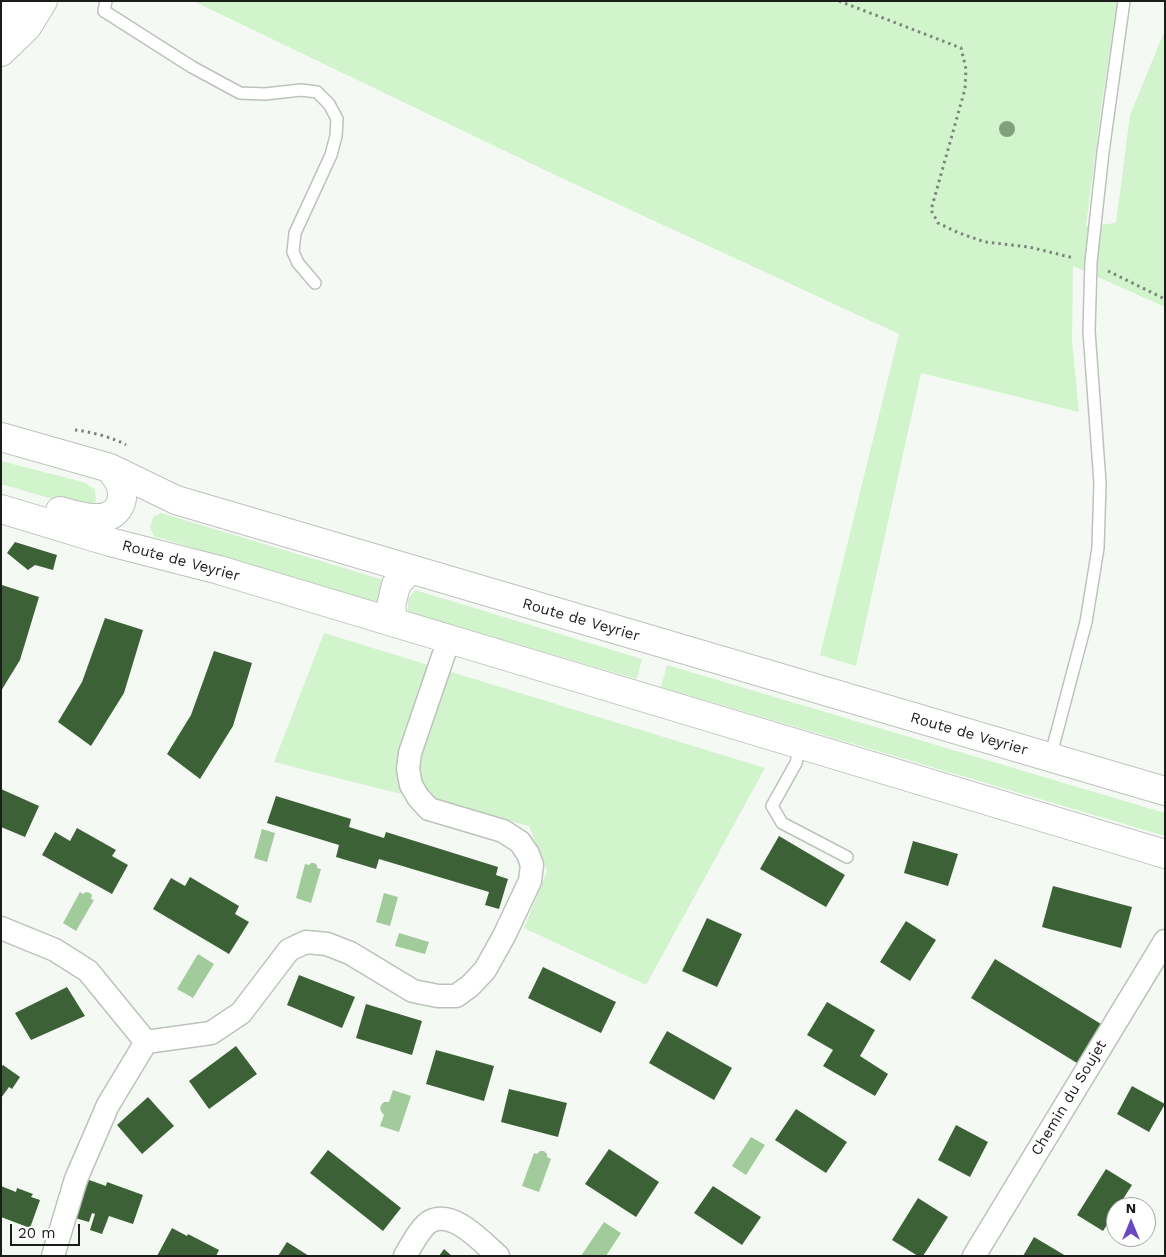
<!DOCTYPE html>
<style>
body{margin:0}
#map{position:relative;width:1166px;height:1257px;overflow:hidden;background:#f4faf3;font-family:"Work Sans",sans-serif}
canvas{display:block}
.frame{position:absolute;inset:0;border:2px solid #1b1d1b;pointer-events:none}
.north{position:absolute;left:1106px;top:1197px;width:50px;height:50px;box-sizing:border-box;background:#fff;border:1px solid #a4a5a4;border-radius:50%;rotate:0deg;font-size:14px;font-weight:700;line-height:20px;text-align:center;color:#1b1d1b}
.north::after{content:'';display:block;margin:auto;width:18px;height:22px;background:#6948c1;clip-path:polygon(50% 0,100% 100%,50% 72%,0 100%)}
.scale{position:absolute;left:10px;top:1224px;width:70px;height:22px;box-sizing:border-box;border:2px solid #1b1d1b;border-top:0;padding-left:6px;font-size:15px;line-height:18px;white-space:nowrap;color:#1b1d1b;-webkit-text-stroke:4px #fff;paint-order:stroke}
</style>
<div id="map">
<canvas width="1166" height="1257"></canvas>
<div class="frame"></div>
<div class="north">N</div>
<div class="scale">20 m</div>
</div>
<script>
const context = document.querySelector('canvas').getContext('2d');
context.lineJoin = 'round';
function paint(path, color) {
  context.fillStyle = color;
  context.fill(path, 'evenodd');
}
function trace(path, color, width, dash) {
  context.strokeStyle = color;
  context.lineWidth = width;
  context.lineCap = dash ? 'butt' : 'round';
  context.setLineDash(dash || []);
  context.stroke(path);
}
function drawText(font, color, halo, rows, align = 'center') {
  context.font = font + ' "Work Sans",sans-serif';
  context.lineWidth = 5;
  context.setLineDash([]);
  context.textBaseline = 'middle';
  context.strokeStyle = halo;
  context.fillStyle = color;
  for (const [text, x, y, turn = 0] of rows) {
    context.save();
    context.translate(x, y);
    context.rotate((+turn || 0) * Math.PI / 180);
    context.textAlign = isNaN(turn) ? turn : align;
    if (halo) context.strokeText(text, 0, 0);
    context.fillText(text, 0, 0);
    context.restore();
  }
}
const green = new Path2D(`
 M193,1H1117L1101,110L1086,226L1116,223L1130,115L1165,30V307L1073,266L1072,340L1079,412L921,373L856,666L820,655L899,334L555,175Z
 M1,461L83,482L95,489L96,501L89,508L76,506L1,484Z
 M161,513L384,580L379,591V604L154,536L150,528L153,517Z
 M415,590L642,659L637,679L408,612V599Z
 M324,633L765,768L646,985L524,928L547,871L529,826L274,762Z
 M667,665L1165,813V836L661,687Z`);
const water = new Path2D(`
 M262,829L275,833L267,862L254,858Z
 M311,863H314L317,865V868L321,869L311,903L296,898L305,864L309,865Z
 M80,892L83,894L86,892L90,893L92,895L91,899L94,900L76,931L63,923Z
 M384,893L398,897L390,926L376,922Z
 M399,933L429,942L425,954L395,946Z
 M198,954L214,964L193,998L177,989Z
 M393,1090L411,1096L399,1132L380,1126L384,1115C379,1110 379,1106 384,1102H389Z
 M751,1137L765,1145L746,1175L732,1166Z
 M540,1151H544L547,1154V1157L551,1159L539,1192L522,1186L534,1153L537,1154Z
 M604,1222L621,1233L606,1256H581Z`);
const building = new Path2D(`
 M15,542L57,555L53,570L35,565L28,570L7,553Z
 M2,585L39,597L20,660L1,691Z
 M105,618L143,630L124,693L91,746L58,722L82,682Z
 M214,651L252,663L233,726L200,779L167,754L191,715Z
 M1,789L39,806L25,837L1,827Z
 M276,796L351,819L349,827L384,838L386,832L498,867L496,875L508,879L499,909L485,905L489,892L379,859L376,869L336,857L339,845L267,823Z
 M77,828L116,850L112,856L128,865L112,894L42,855L55,832L70,841Z
 M779,836L845,875L826,907L760,869Z
 M913,841L958,854L948,886L904,873Z
 M190,877L239,906L235,914L249,922L229,954L153,909L171,878L185,886Z
 M1053,886L1132,907L1121,948L1042,927Z
 M707,918L742,934L717,987L682,971Z
 M906,921L936,940L910,981L880,962Z
 M995,959L1101,1024L1077,1063L971,998Z
 M543,967L616,1002L601,1033L528,998Z
 M299,975L355,997L342,1028L287,1005Z
 M67,987L85,1016L31,1040L15,1013Z
 M827,1002L875,1030L860,1056L888,1074L875,1096L823,1066L833,1050L807,1035Z
 M366,1004L422,1021L412,1055L356,1038Z
 M667,1031L732,1068L714,1100L649,1063Z
 M236,1046L257,1074L209,1109L189,1081Z
 M436,1050L494,1066L484,1101L426,1084Z
 M3,1065L20,1077L12,1089L9,1087L1,1098V1067Z
 M1132,1086L1165,1104L1149,1132L1117,1114Z
 M509,1089L567,1103L558,1137L501,1122Z
 M148,1097L174,1126L142,1154L117,1125Z
 M796,1109L847,1142L826,1173L775,1140Z
 M956,1125L988,1142L970,1177L938,1160Z
 M609,1149L659,1182L636,1217L585,1184Z
 M328,1150L401,1208L383,1231L310,1173Z
 M1106,1169L1132,1185L1118,1207H1116V1211L1103,1231L1077,1215Z
 M89,1180L106,1186L107,1182L143,1195L133,1224L109,1216L102,1234L90,1230L95,1214L92,1213L89,1222L75,1218Z
 M1,1186L16,1192L17,1188L33,1194L31,1197L40,1200L30,1228L1,1217Z
 M713,1186L761,1217L742,1245L694,1213Z
 M918,1198L948,1217L923,1256H918L892,1240Z
 M172,1228L187,1236L188,1234L219,1250L216,1256H157Z
 M1034,1237L1066,1256H1023Z
 M287,1242L309,1256H278Z
 M444,1249L452,1256H439Z`);
const path = new Path2D(`
 M839,1L961,48L966,69L965,89L931,210L938,223L959,233L985,242L1029,247L1074,258
 M1108,271L1165,299
 M75,430C88,431 115,438 126,445`);
const service = new Path2D(`
 M106,1L104,11L192,67L240,93L265,94L301,90L317,92L329,104L337,119L336,136L331,155L295,233L293,252L298,263L315,283
 M801,744L796,763L772,806L782,823L847,857
 M1050,758L1086,622L1098,548L1100,483L1089,331L1091,262L1103,152L1124,1`);
const minor = new Path2D(`
 M1,928L55,950L88,971L146,1042L211,1033L241,1013L289,950L306,942L327,944L350,953L413,991L438,996H456L470,986L485,970L504,936L530,881L532,865L528,854L520,842L503,831L429,809L418,797L411,785L408,769L410,753L449,639
 M53,1256L76,1179L108,1105L146,1042
 M405,1256C411,1246 421,1226 431,1221C454,1210 482,1242 498,1256
 M974,1256L1165,941`);
const tertiary = new Path2D(`
 M1,40L5,14L12,1
 M1,52L27,27L43,1`);
const secondary = new Path2D(`
 M1,437L110,468L176,500L1165,791
 M1,509L110,542L219,570L1165,854
 M60,511C71,514 83,518 95,518C115,519 127,504 120,484C118,479 113,473 110,468
 M394,623L391,606L396,585L410,569`);
const trees = [
 [1007,129]
];
const streetNames = [
 ["Route de Veyrier",181,561,15],
 ["Route de Veyrier",581,620,16],
 ["Route de Veyrier",969,734,16],
 ["Chemin du Soujet",1069,1098,-59]
];
paint(green, '#d2f4cd');
paint(water, '#a2cb9b');
paint(building, '#3d6137');
trace(service, '#bdc2bc', 14);
trace(minor, '#bdc2bc', 25);
trace(tertiary, '#bdc2bc', 30);
trace(secondary, '#bdc2bc', 30);
trace(path, '#7f837e', 3, [2.5, 4]);
trace(service, '#fff', 11);
trace(minor, '#fff', 22);
trace(tertiary, '#fff', 28);
trace(secondary, '#fff', 28);
context.fillStyle = '#80a17c';
for (const [x, y] of trees) {
  context.beginPath();
  context.arc(x, y, 8, 0, 2 * Math.PI);
  context.fill();
}
drawText('15px', '#1b1d1b', '#fff', streetNames);
</script>
